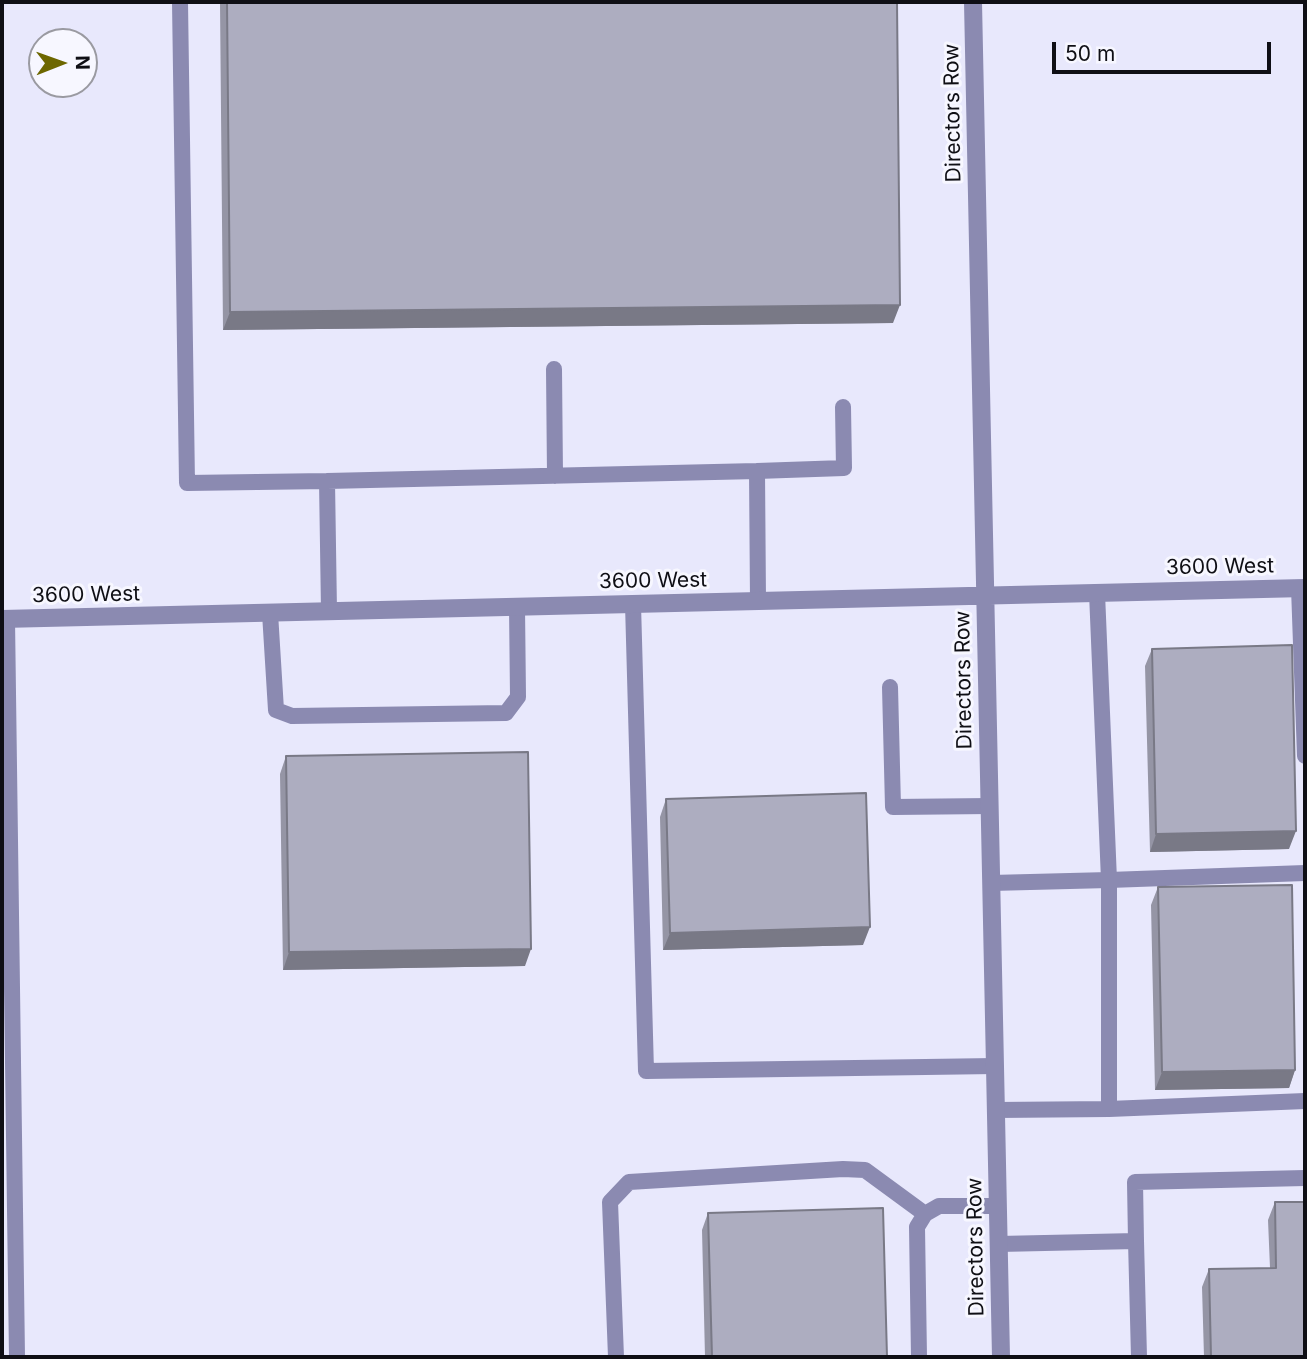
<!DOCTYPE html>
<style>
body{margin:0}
#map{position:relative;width:1307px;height:1359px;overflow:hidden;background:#e8e8fc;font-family:Inter,sans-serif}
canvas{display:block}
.frame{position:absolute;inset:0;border:4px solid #0f0f15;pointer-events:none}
.north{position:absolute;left:28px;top:28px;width:70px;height:70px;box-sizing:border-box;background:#f7f7ff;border:2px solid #9a9aa1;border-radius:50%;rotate:89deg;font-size:19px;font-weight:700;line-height:28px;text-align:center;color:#0f0f15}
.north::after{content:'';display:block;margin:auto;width:24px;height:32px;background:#6d6700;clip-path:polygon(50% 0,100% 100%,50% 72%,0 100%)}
.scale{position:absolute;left:1052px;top:42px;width:219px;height:32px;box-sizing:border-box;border:4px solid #0f0f15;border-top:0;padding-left:9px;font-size:21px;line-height:24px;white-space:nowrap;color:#0f0f15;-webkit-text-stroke:5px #f7f7ff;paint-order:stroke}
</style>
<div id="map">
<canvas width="1307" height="1359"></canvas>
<div class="frame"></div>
<div class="north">N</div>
<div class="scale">50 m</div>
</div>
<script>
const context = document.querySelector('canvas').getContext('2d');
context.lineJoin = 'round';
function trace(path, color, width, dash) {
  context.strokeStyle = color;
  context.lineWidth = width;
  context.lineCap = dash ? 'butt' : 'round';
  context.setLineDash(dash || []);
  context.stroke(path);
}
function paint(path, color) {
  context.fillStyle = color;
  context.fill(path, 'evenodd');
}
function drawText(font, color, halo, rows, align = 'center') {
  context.font = font + ' Inter,sans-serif';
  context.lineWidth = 6;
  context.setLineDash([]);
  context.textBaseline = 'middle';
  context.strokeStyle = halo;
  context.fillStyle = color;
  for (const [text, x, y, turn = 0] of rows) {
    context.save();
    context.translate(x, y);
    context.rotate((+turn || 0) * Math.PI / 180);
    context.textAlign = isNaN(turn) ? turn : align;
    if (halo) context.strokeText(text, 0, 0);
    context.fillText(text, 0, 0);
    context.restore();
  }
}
const service = new Path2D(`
 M180,2L187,483L327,481
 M554,369L555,476
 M757,471L844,468L843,407
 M1299,588L1305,756
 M1097,593L1109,880L1305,873
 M633,604L646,1071L995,1066
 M329,611L327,481L757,471L758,601
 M270,613L276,710L292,716L506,713L518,697L517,607
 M7,619L17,1357
 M890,687L893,807L990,806
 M991,883L1109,880V1109L996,1110
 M1109,1109L1305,1101
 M1136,1241L1139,1357
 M999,1244L1136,1241L1135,1182L1305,1178
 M616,1357L610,1202L629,1182L843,1169L865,1170L925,1214
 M919,1357L917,1227L925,1214L939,1206H998`);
const minor = new Path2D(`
 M973,2L1001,1357
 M2,619L1305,588`);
const wall = new Path2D(`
 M220,2H897L893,323L223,330Z
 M1152,649L1289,849L1150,852L1145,666Z
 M286,756L525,966L283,970L280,774Z
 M666,799L863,945L663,950L660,817Z
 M1158,887L1295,1070L1289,1088L1155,1090L1151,905Z
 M1275,1202L1305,1357H1204L1202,1287L1209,1269L1270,1268L1268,1220Z
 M708,1213L887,1357H705L702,1230Z`);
const shadedWall = new Path2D(`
 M900,305L893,323L223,330L230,312Z
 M1296,831L1289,849L1150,852L1156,834Z
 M870,927L863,945L663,950L670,933Z
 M531,949L525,966L283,970L289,952Z
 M1295,1070L1289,1088L1155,1090L1162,1072Z`);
const building = new Path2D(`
 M227,2H897L900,305L230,312Z
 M1292,645L1296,831L1156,834L1152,649Z
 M528,752L531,949L289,952L286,756Z
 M866,793L870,927L670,933L666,799Z
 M1292,885L1295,1070L1162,1072L1158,887Z
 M1275,1202H1305V1357H1211L1209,1269L1276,1268Z
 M883,1208L887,1357H712L708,1213Z`);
const streetNames = [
 ["Directors Row",953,113,-91],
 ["3600 West",1220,567,-1],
 ["3600 West",653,581,-1],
 ["3600 West",86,595,-1],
 ["Directors Row",964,680,-91],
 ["Directors Row",976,1247,-91]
];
trace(service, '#8b8ab1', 16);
trace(minor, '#8b8ab1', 18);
paint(wall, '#9595a5');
paint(shadedWall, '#797986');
paint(building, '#adadc0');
trace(building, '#797986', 2);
drawText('21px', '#0f0f15', '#f7f7ff', streetNames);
</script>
